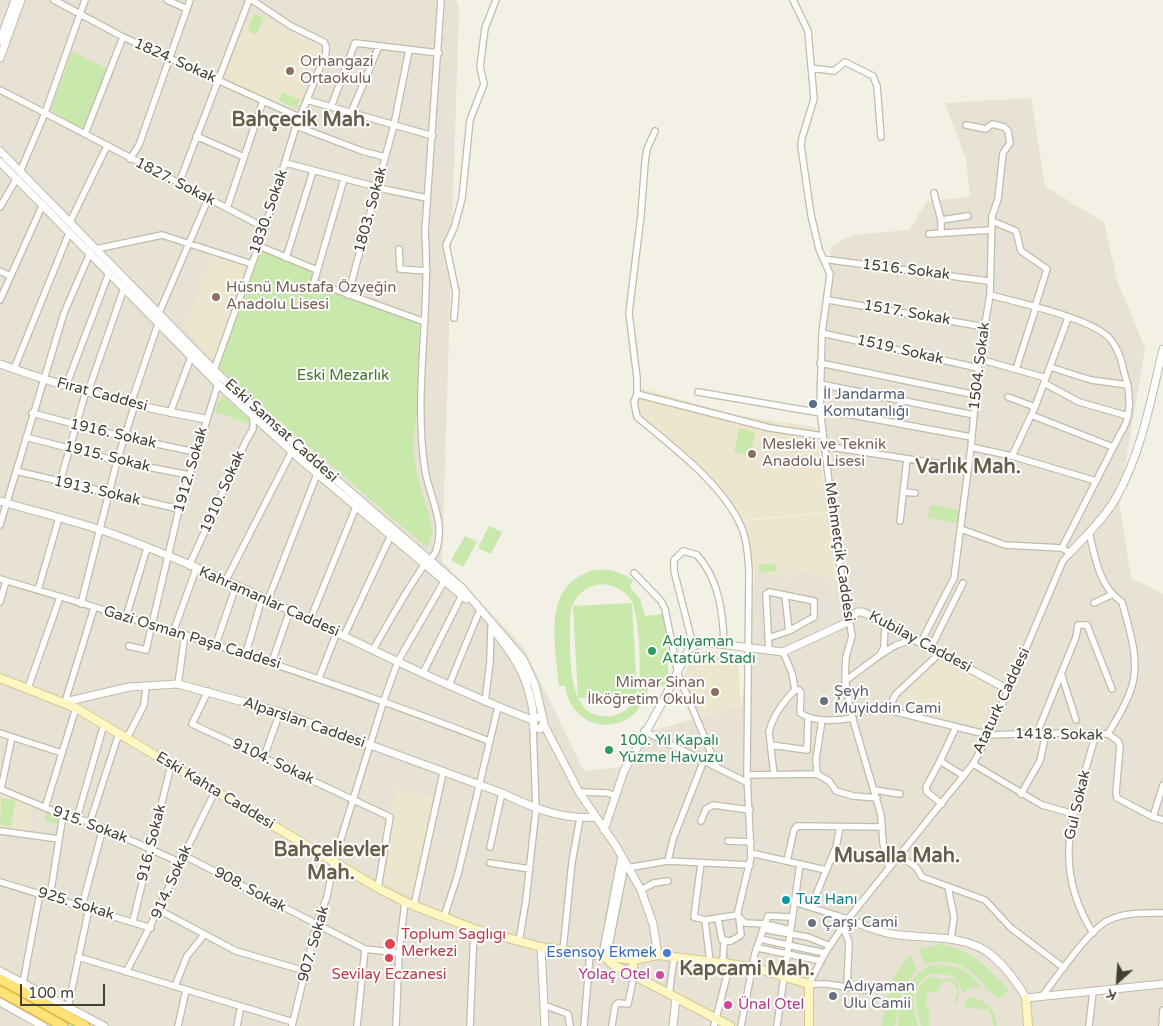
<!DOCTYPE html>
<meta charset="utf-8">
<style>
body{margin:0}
#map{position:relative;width:1163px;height:1026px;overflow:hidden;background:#f3f0e5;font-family:"Varela Round",sans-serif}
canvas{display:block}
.north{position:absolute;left:1093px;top:956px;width:50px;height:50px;-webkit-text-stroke:4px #fff;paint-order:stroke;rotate:206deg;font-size:14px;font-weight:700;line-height:20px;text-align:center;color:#454034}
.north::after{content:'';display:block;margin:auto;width:18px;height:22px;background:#454034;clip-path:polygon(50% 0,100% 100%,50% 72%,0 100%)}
.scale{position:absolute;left:20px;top:984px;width:85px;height:22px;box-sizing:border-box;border:2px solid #454034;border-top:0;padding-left:6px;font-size:15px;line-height:18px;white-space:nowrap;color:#454034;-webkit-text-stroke:4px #fff;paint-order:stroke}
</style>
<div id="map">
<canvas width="1163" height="1026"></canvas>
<div class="north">K</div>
<div class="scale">100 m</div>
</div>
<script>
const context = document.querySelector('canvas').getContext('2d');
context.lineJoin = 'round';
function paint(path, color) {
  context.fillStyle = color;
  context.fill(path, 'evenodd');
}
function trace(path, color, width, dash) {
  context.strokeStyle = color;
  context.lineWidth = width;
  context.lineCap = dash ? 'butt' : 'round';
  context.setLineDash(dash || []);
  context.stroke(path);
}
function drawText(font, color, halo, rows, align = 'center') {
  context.font = font + ' "Varela Round",sans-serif';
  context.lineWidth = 4;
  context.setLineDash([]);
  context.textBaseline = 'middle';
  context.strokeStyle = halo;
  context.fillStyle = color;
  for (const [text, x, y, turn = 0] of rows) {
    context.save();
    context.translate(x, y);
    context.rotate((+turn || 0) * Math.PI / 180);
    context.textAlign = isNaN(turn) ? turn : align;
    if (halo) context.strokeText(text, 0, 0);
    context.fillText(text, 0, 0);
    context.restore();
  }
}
const residential = new Path2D(`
 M0,0H456L459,6L442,561L524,648L584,771L631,766L644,733L741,706L752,645L754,570L791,578L793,568L847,582L822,407L831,246L853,235L909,230L927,201L970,197L966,159L945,103L1031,98L1045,186L1104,223L1118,283L1145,348L1119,502L1131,578L1163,594V1026H0Z`);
const education = new Path2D(`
 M251,12L322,47L296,113L228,80L226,74Z
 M214,255L246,265L215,355L209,356L184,329Z
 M640,388L736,415L816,427L828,512L743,520L715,482L637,411Z
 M828,513L836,580L793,569L791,578L754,570L743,521Z
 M719,651L721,663L738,664L741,706L698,718L684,677L687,668L691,659L699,652Z
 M941,659L965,670L955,721L895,707L912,686Z
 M966,670L989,682L993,695L981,727L956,721Z
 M396,789L433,797L413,897L383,882Z
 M0,793L32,806L28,832L0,829Z`);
const green = new Path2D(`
 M254,14L264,18L256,35L247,30Z
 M72,51L108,69L82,129L51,110Z
 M283,92L300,100L296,109L279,101Z
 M259,250L313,272L310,285L419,323L417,414L413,445L416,470L433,531L427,548L219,369Z
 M222,395L250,420L248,424L214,411Z
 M739,428L755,432L750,456L734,452Z
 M930,505L959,510L957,523L928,518Z
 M489,526L502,532L491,554L478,548Z
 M465,536L477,542L463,567L451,560Z
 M775,563L776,571L760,573L758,565Z
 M594,570C608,568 621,572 633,580L630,587L640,599L645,616L664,614L669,685L651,687L649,683C642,737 573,739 565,686H559C556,643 540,586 594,570ZM601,584C614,585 626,590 632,602C639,615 643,682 637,696C632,707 623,714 611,716C563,722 571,647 570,617C571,599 583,587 601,584Z
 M632,603L637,695L578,698L573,606Z
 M1,798L16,801L10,827L0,825Z
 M46,811L60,817L59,824L45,821Z
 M939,944C973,950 986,967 1009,990L999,998L984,989L985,986C965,963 954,959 924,964L918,950Z
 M910,954L917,969L901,991L895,1026H881L893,978Z
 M933,965C955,964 969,969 981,988L972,987L963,993C956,973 953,976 932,973C909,984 911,1005 918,1026H898C897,1002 909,972 933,965Z
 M932,976L941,980L950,978L958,983L959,994L956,1003H953L958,992L955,985L950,981L941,983L938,991L929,992L925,1002L929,1011V1026H921C916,1006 909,988 932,976Z
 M0,983L77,1026H70L0,987Z
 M972,997C987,1000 996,1011 997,1026H994L989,1010L964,1007L965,1001Z`);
const minor = new Path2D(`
 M54,0L123,37L299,117
 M85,0L45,113L265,228
 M167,0L187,9
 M793,0L808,31L814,99L802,138L801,146L811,215L819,249L830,274L822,333L820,409L838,556L852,636L846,657L845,678L851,713L881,815L883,843L889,868
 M811,68L834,71L845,62L873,76L877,86L881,137
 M0,90L45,113L20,172
 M307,100L433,136
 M331,107L355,43L439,53
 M351,113L379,46
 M296,126L362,151L385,157
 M655,131L647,149L645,162L641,215L629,313L637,378V394L634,402L637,417C671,446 722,483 741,526C747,540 748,556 749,571L747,775L751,857L737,915L745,923L766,924L790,930
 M85,134L123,37
 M196,136L244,157
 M130,159L139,145L190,0
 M286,163L388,190L427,198
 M344,179L314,282L425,322
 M179,183L249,0
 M934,193L941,220V233
 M0,207L17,178
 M227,208L263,101
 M941,220L968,216
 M992,221L1016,231L1021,251L1047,269L1035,307
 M70,222L107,146
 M929,234L991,230
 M259,246L317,270
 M96,249L162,235L252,264
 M399,249L400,269L427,271
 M286,258L313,171
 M823,259L988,281
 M0,271L10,276
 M348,295L394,125L409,50
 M990,295C1016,302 1096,319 1111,340C1122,355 1121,363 1126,379C1131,397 1131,419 1120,434L1062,548
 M0,300L43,204
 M828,300L985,327
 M159,313L208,199
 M454,318L456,292L446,245L454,228L462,199L470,120L484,84L480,67L485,28L496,0
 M822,333L978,368
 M979,359L1046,378
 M820,363L976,395
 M1050,367L1091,380L1128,385
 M14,369L69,233
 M1016,369L1036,307
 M1044,383L1079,402L1128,416
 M820,384L974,415
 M66,386L109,273
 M88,392L124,288
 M698,392L821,413
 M637,394L770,428L823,436
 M1008,397L1035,407
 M131,403L158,324
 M820,409L971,437
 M32,413L124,437L195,452
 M170,413L191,357
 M1031,415L1113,447
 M26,437L117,461L189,475
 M824,446L968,468
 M971,447L1012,456L1096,481
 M1012,456L1035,407L1068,318
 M16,471L179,509
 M60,482L86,391
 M904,492L915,493
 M900,521L907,459
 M0,525L64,313L90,253
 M1089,532C1095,557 1099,587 1122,602C1129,629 1141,661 1131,689C1126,705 1116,720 1108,734
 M189,566L246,441L253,429V417
 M634,573L661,601L665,609L678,674L716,765
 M0,579C165,627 328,679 489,741
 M225,582L292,451
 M38,590L59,518
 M785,595L789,631
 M268,600L317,474
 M0,602L6,581
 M1094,603L1111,595
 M81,604L117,461L135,404
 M126,617L147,548
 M310,620L356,507
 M174,630L196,569
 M344,636L391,535
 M768,638L789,631L814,617V601L769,592L766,594L769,651
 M921,642L954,578L971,447L979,359L990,295L992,216L998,199L1003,153L1010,143L1008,131L1004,127L992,124L986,129L966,125
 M216,644L236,586
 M693,645L674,571V560L683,551L697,555C719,579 723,613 724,644
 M129,646L146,650L179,509L218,384L214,370L265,228L296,126L326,53V46L324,42L291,26L252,0
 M931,647L963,583
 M373,650C388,623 403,597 420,571C424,564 433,559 436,551C446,522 430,499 425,470C413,392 431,311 425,232L441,0
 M783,652L792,673L795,690
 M246,653L262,598
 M880,655L896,645L909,641L911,637
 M272,662L290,610
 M423,673L462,595
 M1061,673L1076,720
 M319,678L337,632
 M845,681L880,655L884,647L885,623
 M178,684L185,634
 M449,685L479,612
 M28,688L60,597
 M795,690H799L801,693L800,713C815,723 836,721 853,718
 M208,691L192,724L390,817L378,888
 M65,702L94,608
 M485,702L490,662L491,627
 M888,710L896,694L941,652
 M851,713L857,711L888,710L989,735L1046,733L1108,734L1118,741L1120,746L1116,793L1117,798L1153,817L1163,820
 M644,731L748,783
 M0,733L62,753
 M1037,733L1076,637L1078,625H1087L1112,689
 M127,738L144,705L146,686
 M771,745L807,750L808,719
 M264,757L280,712
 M940,761L964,776
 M973,764L1042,805L1074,814
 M817,774L816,759L822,720
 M747,775L817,774L829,781L836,791L853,796L877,798
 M774,775L769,732C773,715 783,702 795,690
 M0,789L63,815L90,822L179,862
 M1,789L12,737
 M875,790L900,794
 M579,792L608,793L615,796
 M1021,794L1040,761L1046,733
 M942,804L927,792L926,787L940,761L956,727
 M45,808L76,708
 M1153,817L1163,785
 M77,818L104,724
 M701,821L706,809L713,805L750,810
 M90,822L119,733
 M0,831L59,839
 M728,841L751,842
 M490,847L502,793
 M751,853L826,870
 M183,855L365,949L399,953
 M899,856L916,867L922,877L985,900L1011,928L1064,968
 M668,861L673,839L704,760
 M787,861L794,830L797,826L882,827
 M490,863L530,869
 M701,863L694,917L705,920L710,962
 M627,868L668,861L750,865
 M0,882L151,928
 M948,887L954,917L951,939
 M641,890L654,883L668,881
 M50,896L63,815
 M794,902L848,919
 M414,905L443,773
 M82,906L103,828
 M811,907L836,847L840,827
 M159,910L236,951L305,971
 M444,917L458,874L498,707
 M718,919L722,940L731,941L741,935L739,918
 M705,920L737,915
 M133,921L171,765
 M843,927L849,942L847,986
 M763,929L808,937L830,946
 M1093,933C1048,861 1076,808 1096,733
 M760,939L825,953
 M519,942L526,900L536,809L533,727
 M758,948L821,961
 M563,950L572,862L580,818
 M602,955L621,857
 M607,956L625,865
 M78,957L293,1022
 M126,972C159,913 184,852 215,792
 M23,983L40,893
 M175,986L187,956L204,935
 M866,990L827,984H809L825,953L848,919L973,764L989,735L1063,561L1070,553L1062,548L1005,545L961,529
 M669,995L674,957
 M1043,995C1058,976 1088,930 1109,920C1126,912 1145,913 1163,913
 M544,1005L568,1014L570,1026
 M68,1007L89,908
 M178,1026L186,990
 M237,1026L241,1006
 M292,1026L317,923L327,897L334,861L384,700L398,661L445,580
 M357,1026L365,949
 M396,1026L399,953L405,902
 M470,1026L474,929
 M584,1026L590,954
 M612,1026L615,1006L618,1003L628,1004L634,975
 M714,1026L730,964L723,960L724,942L731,941
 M741,1026L755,953L768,916L792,917
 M777,1026L800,864
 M1089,1026L1093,992
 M1162,1026L1163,1010`);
const tertiary = new Path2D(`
 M0,41L15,0
 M0,58L21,0
 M0,151L214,370L275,427L462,588L523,659L535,685L544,723L540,729L533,727L534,719L539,717L543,719
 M0,162L218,384L301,460L466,599
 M0,364C67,388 136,407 206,419
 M0,501C37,512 76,521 113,534C257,587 390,665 532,720
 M1070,553C1086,535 1105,518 1117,496C1142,451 1151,399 1163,349
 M496,633C519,662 530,682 534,719
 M65,702L129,687L178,684L280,712L502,793C531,807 562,820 594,817
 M544,725L579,792L616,846L641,890L653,924L658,955
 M604,830L624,771L663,701L689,649L698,644L711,643L783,652L848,622L857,612H863L1009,690
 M848,919C862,925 876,931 892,934C921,939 960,934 986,951C1002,962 1016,981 1026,998L1163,984
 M541,947L545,1026
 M0,971L104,1026
 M0,1002L43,1026
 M673,1026L676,998`);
const secondary = new Path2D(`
 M0,678L76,708L378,888L405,902L474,929L541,947L633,960L658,955L752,967L809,984V1026
 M604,956L612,964L638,977
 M633,960V971L639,978L730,1026
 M1026,998L1028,1026`);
const trunk = new Path2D(`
 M0,979L85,1026
 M0,991L63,1026`);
const markers = [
 [290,71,5,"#8d6e63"],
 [216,297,5,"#8d6e63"],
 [813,404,5,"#5c6f8a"],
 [752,454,5,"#8d6e63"],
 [652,651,5,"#2e9e5b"],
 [715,692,5,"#8d6e63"],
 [824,701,5,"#6b7280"],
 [609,750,5,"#2e9e5b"],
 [786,900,5,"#0f9aa8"],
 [812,923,5,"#6b7280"],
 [390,944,6,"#e0444e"],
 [667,953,5,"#3f7fe0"],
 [389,958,5,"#e0444e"],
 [660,975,5,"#d1479c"],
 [833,996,5,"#6b7280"],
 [728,1005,5,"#d1479c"]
];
const streetNames = [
 ["1824. Sokak",175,61,24],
 ["1827. Sokak",175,182,27],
 ["1803. Sokak",371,210,-75],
 ["1830. Sokak",269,212,-71],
 ["1516. Sokak",906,270,7],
 ["1517. Sokak",907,313,10],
 ["1519. Sokak",900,350,13],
 ["1504. Sokak",980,366,-83],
 ["Fırat Caddesi",102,395,15],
 ["Eski Samsat Caddesi",281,431,42],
 ["1916. Sokak",113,434,13],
 ["1915. Sokak",107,457,14],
 ["1912. Sokak",191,470,-74],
 ["1913. Sokak",97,491,13],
 ["1910. Sokak",223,492,-66],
 ["Mehmetçik Caddesi",839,552,82],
 ["Kahramanlar Caddesi",269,602,24],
 ["Gazi Osman Paşa Caddesi",192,638,17],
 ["Kubilay Caddesi",920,642,28],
 ["Ataturk Caddesi",1002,701,-65],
 ["Alparslan Caddesi",304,723,19],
 ["1418. Sokak",1059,735,1],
 ["9104. Sokak",273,762,25],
 ["Eski Kahta Caddesi",215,791,31],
 ["Gul Sokak",1078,805,-77],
 ["915. Sokak",90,825,21],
 ["916. Sokak",152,843,-76],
 ["914. Sokak",172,882,-66],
 ["908. Sokak",250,890,28],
 ["925. Sokak",76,904,17],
 ["907. Sokak",314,944,-74]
];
const educationNames = [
 ["Orhangazi",300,62],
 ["Ortaokulu",300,79],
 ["Hüsnü Mustafa Özyeğin",226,288],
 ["Anadolu Lisesi",226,305],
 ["Mesleki ve Teknik",762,445],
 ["Anadolu Lisesi",762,462],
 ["Mimar Sinan",705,683,"right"],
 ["İlköğretim Okulu",705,700,"right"]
];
const parkNames = [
 ["Eski Mezarlık",343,376]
];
const serviceNames = [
 ["İl Jandarma",823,395],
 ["Komutanlığı",823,412]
];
const leisureNames = [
 ["Adıyaman",662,642],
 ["Atatürk Stadı",662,659],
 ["100. Yıl Kapalı",619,741],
 ["Yüzme Havuzu",619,758]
];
const worshipNames = [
 ["Şeyh",834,692],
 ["Muyiddin Cami",834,709],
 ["Çarşı Cami",822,923],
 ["Adıyaman",843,987],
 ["Ulu Camii",843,1004]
];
const cultureNames = [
 ["Tuz Hanı",796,900]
];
const healthNames = [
 ["Toplum Saglıgı",401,935],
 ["Merkezi",401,952],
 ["Sevilay Eczanesi",389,975,"center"]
];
const shopNames = [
 ["Esensoy Ekmek",657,953]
];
const hotelNames = [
 ["Yolaç Otel",650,975],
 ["Ünal Otel",738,1005,"left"]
];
const districtNames = [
 ["Bahçecik Mah.",301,121],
 ["Varlık Mah.",968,468],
 ["Bahçelievler",331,851],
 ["Mah.",331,874],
 ["Musalla Mah.",897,857],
 ["Kapcami Mah.",747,970]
];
paint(residential, '#e7e2d3');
paint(education, '#ece6ce');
paint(green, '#c8e8ac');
trace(minor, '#c1bbaa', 8);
trace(tertiary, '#c1bbaa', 9);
trace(secondary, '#d4c894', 10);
trace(trunk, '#dfaf32', 11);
trace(minor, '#fff', 5.5);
trace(tertiary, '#fff', 7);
trace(secondary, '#fff6c2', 8);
trace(trunk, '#ffe27a', 9);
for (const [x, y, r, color] of markers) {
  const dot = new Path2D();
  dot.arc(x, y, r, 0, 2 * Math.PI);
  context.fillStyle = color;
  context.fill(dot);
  trace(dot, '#fff', 2);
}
drawText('15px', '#454034', '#fff', streetNames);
drawText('15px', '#785e54', '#fff', educationNames, 'left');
drawText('15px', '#3e7727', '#fff', parkNames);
drawText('15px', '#4e5e75', '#fff', serviceNames, 'left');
drawText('15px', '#27864d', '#fff', leisureNames, 'left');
drawText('15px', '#5b616d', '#fff', worshipNames, 'left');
drawText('15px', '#0d838f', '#fff', cultureNames, 'left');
drawText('15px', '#be3a42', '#fff', healthNames, 'left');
drawText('15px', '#366cbe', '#fff', shopNames, 'right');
drawText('15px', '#b23c85', '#fff', hotelNames, 'right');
drawText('bold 20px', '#685f4b', '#fff', districtNames);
</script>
